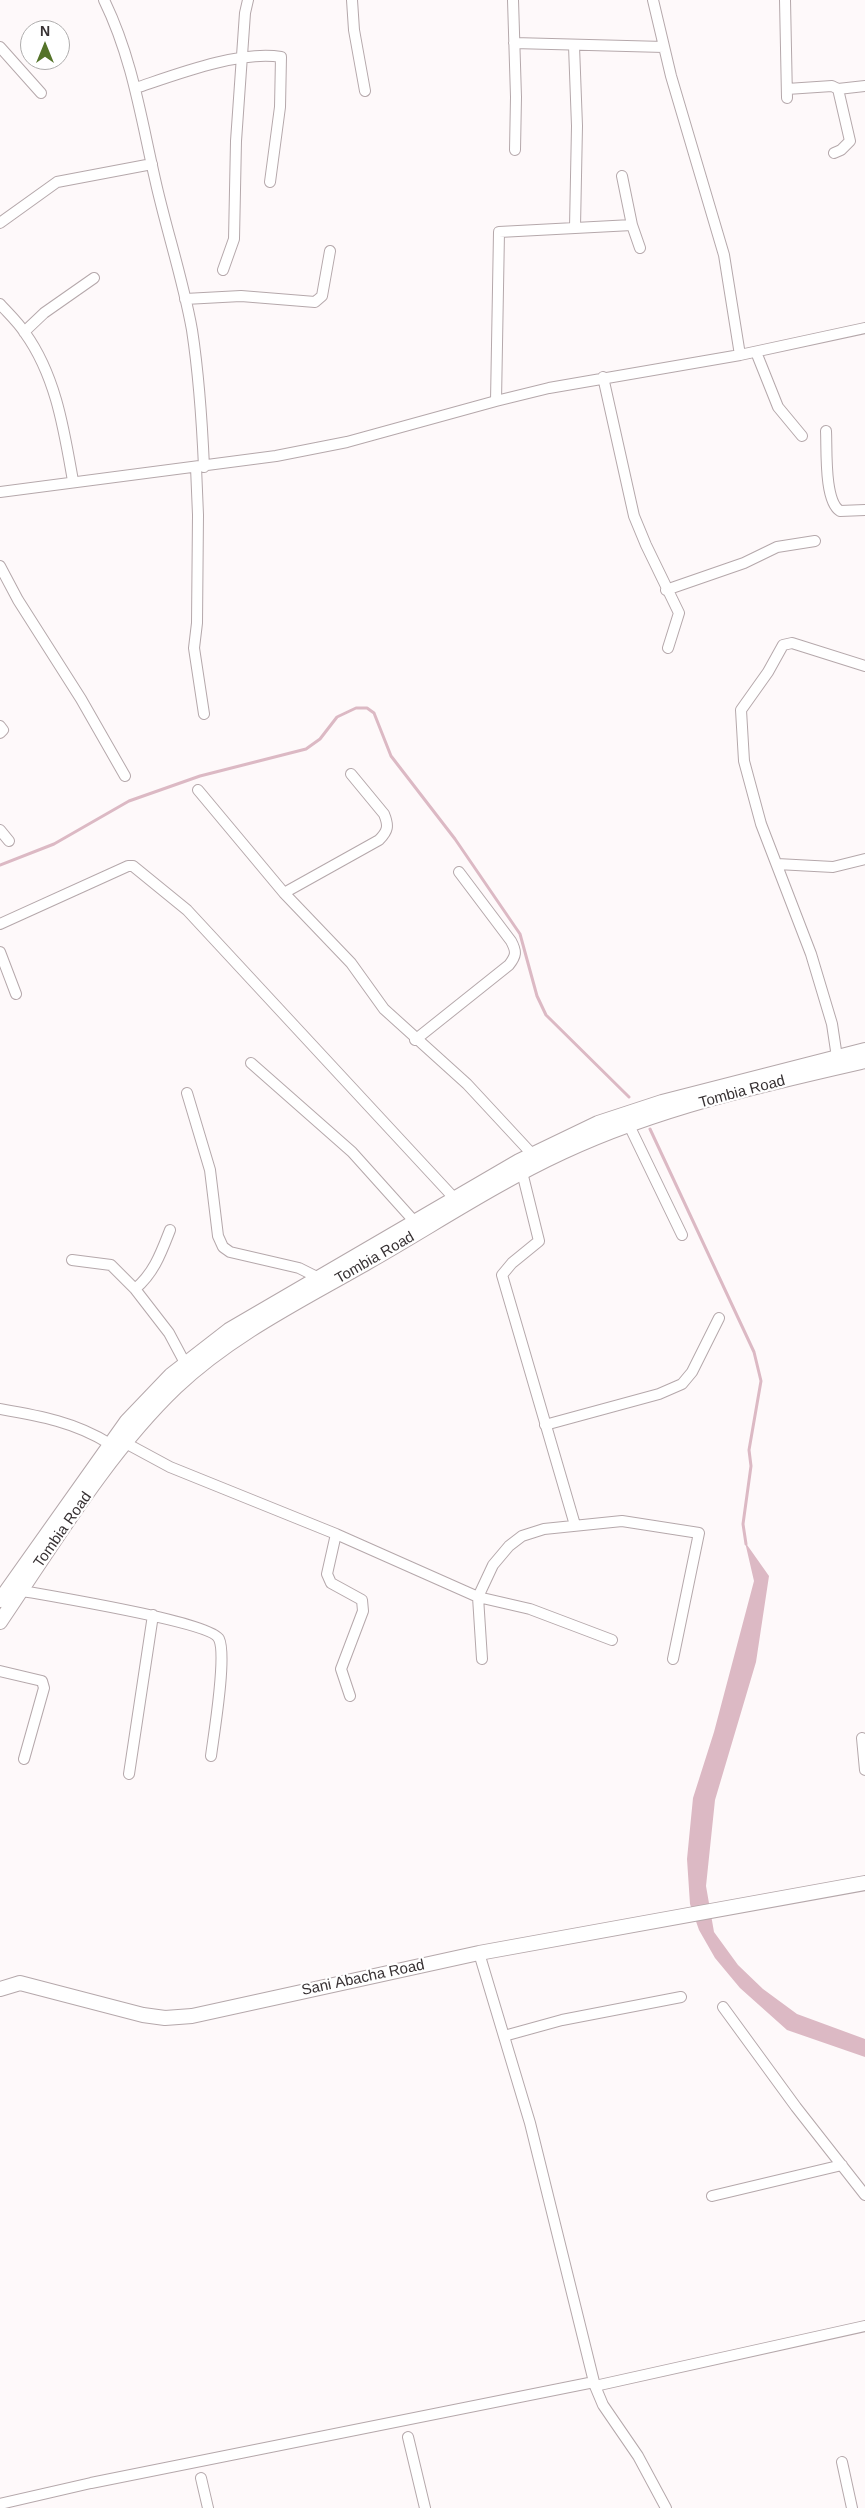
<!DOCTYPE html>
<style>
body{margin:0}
#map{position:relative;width:865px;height:2508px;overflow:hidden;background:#fef9fa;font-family:Arial,sans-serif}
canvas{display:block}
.north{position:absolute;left:20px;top:20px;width:50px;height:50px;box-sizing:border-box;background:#fff;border:1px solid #afadad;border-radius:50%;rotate:0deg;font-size:14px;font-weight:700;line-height:20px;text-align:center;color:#373133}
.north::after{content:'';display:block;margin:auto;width:18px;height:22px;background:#547329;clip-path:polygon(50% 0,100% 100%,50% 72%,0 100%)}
</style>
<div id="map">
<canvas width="865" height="2508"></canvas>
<div class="north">N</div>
</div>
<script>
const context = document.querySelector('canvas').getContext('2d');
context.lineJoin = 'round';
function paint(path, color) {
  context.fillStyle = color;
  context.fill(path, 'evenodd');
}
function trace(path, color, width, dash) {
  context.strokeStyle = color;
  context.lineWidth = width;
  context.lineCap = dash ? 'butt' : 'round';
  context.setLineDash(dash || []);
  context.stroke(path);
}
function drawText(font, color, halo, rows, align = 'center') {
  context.font = font + ' Arial,sans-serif';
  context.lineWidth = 4.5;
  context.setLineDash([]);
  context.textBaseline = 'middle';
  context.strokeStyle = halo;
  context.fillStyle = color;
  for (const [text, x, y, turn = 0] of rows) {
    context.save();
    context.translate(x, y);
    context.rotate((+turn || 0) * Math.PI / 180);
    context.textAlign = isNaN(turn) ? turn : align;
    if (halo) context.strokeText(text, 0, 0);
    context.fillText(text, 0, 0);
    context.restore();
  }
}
const water = new Path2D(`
 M745,1542L769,1576L756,1662L715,1800L706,1886L714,1932L738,1965L763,1989L797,2014L865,2039V2057L787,2030L740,1988L715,1958L699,1930L690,1904L687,1859L693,1798L714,1732L754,1581Z`);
const stream = new Path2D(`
 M0,865L54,844L129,801L200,776L306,749L320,739L337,717L356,708H367L374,713L391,756L455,839L520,934L537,996L546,1015L629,1097
 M650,1129L754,1352L761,1381L749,1450L751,1466L743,1524L746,1544`);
const street = new Path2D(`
 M104,0C132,57 141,118 155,179C166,229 183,279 192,330C199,376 202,421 204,467
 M352,0L354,30L365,91
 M513,0L516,97L515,150
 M653,0L671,76L724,255L740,355
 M785,0L787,98
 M514,43L664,47
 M574,46L577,126L575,227
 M0,47L41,93
 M136,88C175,75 240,50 281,57L280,107L270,182
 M787,89L832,86L838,89L850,141L841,150L834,153
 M838,89L865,86
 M622,176L632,225L640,248
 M0,223L57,182L152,164
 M223,270L234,239L236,141L245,13L248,0
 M185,299L241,296L315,302L322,296L330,251
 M0,304C8,313 18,322 25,333C56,376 64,430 73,481
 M24,332L44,313L94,278
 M756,352L778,407L802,436
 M603,377L634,516L646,545L679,613L668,648
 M496,401L499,232L632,225
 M826,431C827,449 824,501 840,511L865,510
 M196,467L198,515L197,623L194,648L204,714
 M0,492L276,456L347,442L496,401L549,388L740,355L865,328
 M0,566L18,600L81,699L125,776
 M666,590L744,563L777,547L815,541
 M0,726L3,730L0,733
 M198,790L284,893L351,963L384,1009L467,1084L532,1154
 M0,830L9,841
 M777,864L833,867L865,859
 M284,893L379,840C388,831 389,826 384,814L351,774
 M0,924L128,866H133L187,910L455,1199
 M0,952L16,994
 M415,1040L509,965C516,956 517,952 511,941L459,872
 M251,1063L352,1152L414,1221
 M838,1064L832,1024L811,954L761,824L744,761L741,710L768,672L783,645L792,643L865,666
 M187,1093L210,1170L218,1236L223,1247L230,1252L299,1268L317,1277
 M626,1119L682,1235
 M521,1168L539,1241L512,1263L502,1275L575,1525
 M72,1260L111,1265L135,1289L169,1333L185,1363
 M135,1289C154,1273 161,1253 170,1230
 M0,1409C40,1416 75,1422 110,1444
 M545,1425L659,1394L682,1384L692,1372L719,1318
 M120,1440L170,1467L336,1534L478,1597L530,1609L612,1640
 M336,1534L327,1574L331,1583L362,1600L363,1611L341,1669L350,1696
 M17,1590C44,1595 211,1622 219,1639C227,1656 214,1733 211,1756
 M482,1659L478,1597L493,1565L509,1546L522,1536L544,1529L622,1521L699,1533L673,1659
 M0,1671L42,1681L44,1688L24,1759
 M862,1738L865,1770
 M129,1774L153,1615
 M479,1953L530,2123L595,2386L603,2405L638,2456L666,2508
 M723,2007L796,2107L865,2195
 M504,2036L562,2020L681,1997
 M712,2196L842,2165
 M595,2386L865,2326
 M408,2437L425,2508
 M842,2462L852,2508
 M201,2478L208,2508
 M0,2504L91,2483L594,2382`);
const secondary = new Path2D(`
 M0,1600L127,1421L171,1375L229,1330L519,1161L598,1123L662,1102L865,1050
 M0,1622C53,1544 108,1452 176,1387C232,1334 302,1300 368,1262C433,1225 496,1183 563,1152C657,1108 764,1084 865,1061
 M0,1989L20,1983L143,2015L165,2018L192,2016L479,1953L865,1883`);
const streetNames = [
 ["Tombia Road",742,1092,-15],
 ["Tombia Road",375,1258,-30],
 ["Tombia Road",63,1530,-55],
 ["Sani Abacha Road",363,1978,-12]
];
paint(water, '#dcb9c4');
trace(stream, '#dcb9c4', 3);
trace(street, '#b5a8ab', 12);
trace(secondary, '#b5a8ab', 16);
trace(street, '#fff', 10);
trace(secondary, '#fff', 14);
drawText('15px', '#373133', '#fff', streetNames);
</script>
